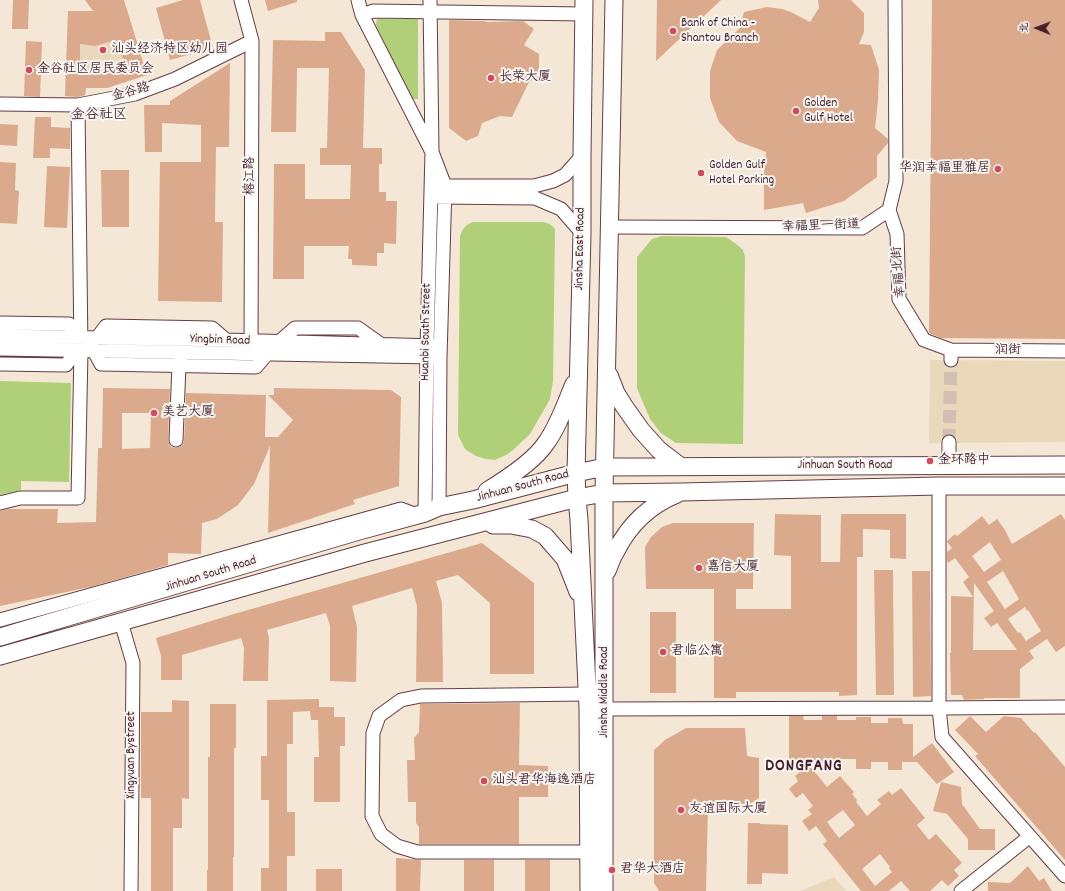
<!DOCTYPE html>
<meta charset="utf-8">
<style>
body{margin:0}
#map{position:relative;width:1065px;height:891px;overflow:hidden;background:#f4e7d5;font-family:Dekko,"LXGW WenKai TC",sans-serif}
canvas{display:block}
.north{position:absolute;left:1017px;top:8px;width:40px;height:40px;-webkit-text-stroke:3px #f6f6f2;paint-order:stroke;rotate:271deg;font-size:11px;font-weight:700;line-height:16px;text-align:center;color:#4a1f2b}
.north::after{content:'';display:block;margin:auto;width:14px;height:18px;background:#4a1f2b;clip-path:polygon(50% 0,100% 100%,50% 72%,0 100%)}
</style>
<div id="map">
<canvas width="1065" height="891"></canvas>
<div class="north">北</div>
</div>
<script>
const context = document.querySelector('canvas').getContext('2d');
context.lineJoin = 'round';
function paint(path, color) {
  context.fillStyle = color;
  context.fill(path, 'evenodd');
}
function trace(path, color, width, dash) {
  context.strokeStyle = color;
  context.lineWidth = width;
  context.lineCap = dash ? 'butt' : 'round';
  context.setLineDash(dash || []);
  context.stroke(path);
}
function drawText(font, color, halo, rows, align = 'center') {
  context.font = font + ' Dekko,"LXGW WenKai TC",sans-serif';
  context.lineWidth = 4;
  context.setLineDash([]);
  context.textBaseline = 'middle';
  context.strokeStyle = halo;
  context.fillStyle = color;
  for (const [text, x, y, turn = 0] of rows) {
    context.save();
    context.translate(x, y);
    context.rotate((+turn || 0) * Math.PI / 180);
    context.textAlign = isNaN(turn) ? turn : align;
    if (halo) context.strokeText(text, 0, 0);
    context.fillText(text, 0, 0);
    context.restore();
  }
}
const built = new Path2D(`
 M68,11H80L94,25L128,14L147,75L107,88H86L85,97L65,96Z
 M930,360L1065,361V442L929,443Z
 M834,877L846,891H800Z`);
const green = new Path2D(`
 M377,19H418V99H411L376,25Z
 M473,222H543L550,224L555,229L553,381L550,399L530,434L513,450L506,455L495,460L486,459L476,456L465,449L458,435L460,237C462,229 465,225 473,222Z
 M662,236L726,237L736,244L743,250L745,257L743,444L676,443L661,433L650,419L637,388V257L652,239Z
 M0,381L71,383L69,482L21,481V490L0,495Z`);
const building = new Path2D(`
 M13,0H29L28,29H12Z
 M85,0H124L147,75L107,88H86L85,95L78,97L65,96L68,11H93ZM116,40L126,66L80,74V44L95,46Z
 M183,0H200L213,48L170,60L156,8Z
 M265,0H297V2L268,11Z
 M657,0H721L656,61Z
 M818,0H851L864,13V32L859,44L871,45L879,70L878,101L875,128L888,139V143L877,156V177L844,201L806,213L803,203L764,210V172L766,152L737,141L719,122L710,98V71L717,50L740,28L744,12L767,7L782,9L791,12L810,22L819,8Z
 M932,0H1065V339L941,338L929,333Z
 M449,20L484,21L488,22L523,21L534,29L524,45L539,54V75L529,82L512,117L500,116L482,123L478,136L466,141L449,128Z
 M325,32H341L365,70L363,148H382V164H379V192H386V201H397L396,244L384,243V253H377V266L352,265V259H348L349,246H304V279H273L274,164H305V199H350L351,165H320V148H327L329,68H297L296,132H271L273,40L325,41Z
 M26,41L42,42L40,97L24,96Z
 M230,63L229,147H216L215,222H223L222,302L158,301L160,162H201V125L162,123V152H145L144,105H170V101Z
 M35,117H51V127L70,128V149L50,148V158H33Z
 M0,124L18,125L17,146L0,145Z
 M0,162L16,163L15,190L19,191L17,224L0,223Z
 M47,166L70,167L67,228L44,227Z
 M101,170H129V227H102Z
 M103,388L170,389L168,440L169,444L171,447L176,448L180,447L183,444L184,441L186,393L266,395L265,437H278L293,420L268,395H274V388L391,390L401,397L399,486L353,500L355,504L268,533L270,446L254,484L238,505L217,519L202,523L201,554L168,553V565L90,587L0,606V511L8,509H58L57,523L96,522L98,448H102ZM122,413H151L150,448L122,449Z
 M775,514L821,515V562H840L841,514H906V559L890,558V530L863,529V557H857V695L839,696V692H736V698H714V589H646L645,547L651,537L662,527L673,523H754L753,589H736V609H791V556L774,555Z
 M1061,514L1065,520V646L1056,652L1047,639L1029,651L1034,658L1020,669V698H984V699L964,700L962,695H951L950,653H951V596L973,597L963,582L969,577L955,558L948,563L947,561V552L952,548L947,542V541L955,534L957,536L982,516L989,525L997,519L1005,530L1012,544ZM990,542L1001,560L984,572L972,556ZM1003,571L1019,599L1005,609L987,582ZM974,583L994,611L984,618L991,627L997,623L1017,650H973ZM1025,607L1027,611L1028,610L1041,631L1026,641L1020,632L1018,633L1008,619Z
 M482,543L534,583V674H490V603L458,575L436,581L442,603L443,682H416L417,606L412,588L352,606L357,627L356,682L330,681V626L326,613L267,630L269,638L268,681H243L244,648L241,638L182,655V680H161V656L156,638L234,614Z
 M874,570H893L894,695H876Z
 M912,571H930L931,696L913,697Z
 M650,612H676V693H650Z
 M319,699V707H334V717H345V746H340V802H314V757H319L318,720H311L310,711L293,712V744H287V812H295V856H287V891H261V868H269V800H261V756H267V700Z
 M172,700L189,701V799L182,798V828H173V891H151V798H141V712H172Z
 M520,703L519,765L548,766V797H519V844H419V827L416,823V802H408L407,760H415L414,738L419,732L420,704Z
 M210,704H236V748H234V857H233V891H207V870H208V757H210Z
 M789,716H803L804,720H822V716H837V720H856V717H871V723H888V718H902L903,724H913V757L932,743L954,772L937,784L917,762H902V770H888V762H871V769H856V759H837V767H811L827,787L840,776L854,792L852,794L857,800L856,802L867,816L881,804L877,800L889,791L892,795L901,788L925,818L917,825L929,840L936,834L962,863L954,870L959,876L948,886L942,880L930,891H910L901,881L889,891H861L823,844L827,841L816,826L809,831L802,821L812,814L808,810L813,806L803,793L796,798L789,789L798,781L795,776L807,766L789,767ZM843,810L855,825L839,838L827,822ZM880,854L890,867L889,868L892,872L875,886L862,869Z
 M970,716L986,732L1004,716L1021,718L1034,733L1035,732L1065,767V860L975,756L978,754L955,730Z
 M686,728H745L747,756L759,758V798L745,807L708,806L706,891H659L654,883V750L665,740Z
 M941,782L961,787L962,804L980,829H995V850H968V839L947,814L933,811Z
 M748,823H760V824L788,825V874L762,873V884H747Z
 M396,858L421,860L420,891H396Z
 M464,860H494V891H464Z
 M525,860H550V891H525Z
 M1028,866L1039,881L1044,878L1052,891H988V882L1010,883Z
 M316,869H342V891H316Z`);
const minorTunnel = new Path2D(`
 M949,442L951,360`);
const minor = new Path2D(`
 M241,0L252,41L251,350
 M358,0L362,15L432,152L445,186L440,357L439,507
 M362,15L373,11L584,14
 M0,104L78,105L135,94L175,79L252,41
 M438,186H534L553,181L565,175L582,156
 M438,197L535,198L561,209L582,233
 M889,210L897,234L899,299L924,340L951,350V360
 M610,227L862,228L889,210L896,181L895,0
 M0,323L69,324L77,337
 M0,336L226,340L435,346
 M97,338L106,326L212,328L226,340
 M279,342L295,328H358L382,345
 M0,349L434,357
 M951,350L1065,351
 M94,351L101,364L256,367L267,354
 M0,364L66,365L77,350
 M176,440L179,365L181,358
 M949,466V442
 M939,486V708L942,737L1065,876
 M0,503L20,498H78L81,351L78,105
 M425,513L427,346L432,152L430,0
 M0,620L401,509L417,515
 M121,622L133,663L131,891
 M587,694L421,696L401,700L379,716L373,733L372,816L381,834L397,846L417,852H588
 M605,709L939,708L1065,707
 M961,891L1029,837`);
const major = new Path2D(`
 M584,0L582,156V233L576,473L577,498L579,520L588,708L589,891
 M609,375L616,393L624,406L641,430L659,450L680,466
 M487,491C505,480 535,460 546,443C558,427 566,403 574,384
 M493,525H511L532,529L545,536L565,559L578,592
 M607,571C610,564 612,557 616,551C629,525 650,505 677,494
 M0,637L359,531L425,513L439,507L473,500L576,473L605,467L1065,465
 M0,656L365,553L577,498L604,493L681,492L939,486H1065
 M604,891V493L614,0`);
const markers = [
 [673,31,4,"#d1495b"],
 [103,50,4,"#d1495b"],
 [29,70,4,"#d1495b"],
 [491,78,4,"#d1495b"],
 [796,111,4,"#d1495b"],
 [998,169,4,"#d1495b"],
 [701,173,4,"#d1495b"],
 [154,413,4,"#d1495b"],
 [930,461,4,"#d1495b"],
 [699,568,4,"#d1495b"],
 [663,652,4,"#d1495b"],
 [484,781,4,"#d1495b"],
 [681,810,4,"#d1495b"],
 [612,870,4,"#d1495b"]
];
const poiNames = [
 ["Bank of China -",681,24],
 ["Shantou Branch",681,39],
 ["汕头经济特区幼儿园",111,50],
 ["金谷社区居民委员会",37,70],
 ["长荣大厦",499,78],
 ["Golden",804,104],
 ["Gulf Hotel",804,119],
 ["Golden Gulf",709,166],
 ["Hotel Parking",709,181],
 ["华润幸福里雅居",990,169,"right"],
 ["美艺大厦",162,413],
 ["金环路中",938,461],
 ["嘉信大厦",707,568],
 ["君临公寓",671,652],
 ["汕头君华海逸酒店",492,781],
 ["友谊国际大厦",689,810],
 ["君华大酒店",620,870]
];
const streetNames = [
 ["金谷路",131,93,-15],
 ["榕江路",251,176,-90],
 ["幸福里一街道",821,227,-2],
 ["Jinsha East Road",581,249,-89],
 ["幸福北街",900,272,-95],
 ["Huanbi South Street",427,332,-89],
 ["Yingbin Road",220,341,2],
 ["润街",1008,351],
 ["Jinhuan South Road",845,466],
 ["Jinhuan South Road",523,487,-15],
 ["Jinhuan South Road",211,575,-17],
 ["Jinsha Middle Road",605,692,-90],
 ["Xingyuan Bystreet",132,755,-90]
];
const neighbourhoodNames = [
 ["金谷社区",99,116]
];
const districtNames = [
 ["DONGFANG",804,768]
];
paint(built, '#e9d9ba');
paint(green, '#afd078');
paint(building, '#dbaa8d');
trace(minorTunnel, '#d2bfb3', 13, [13, 6]);
trace(minor, '#643d44', 15);
trace(major, '#643d44', 19);
trace(minor, '#fff', 13);
trace(major, '#fff', 17);
for (const [x, y, r, color] of markers) {
  const dot = new Path2D();
  dot.arc(x, y, r, 0, 2 * Math.PI);
  context.fillStyle = color;
  context.fill(dot);
  trace(dot, '#f6f6f2', 1.5);
}
drawText('13px', '#4a1f2b', '#f6f6f2', poiNames, 'left');
drawText('13px', '#4a1f2b', '#f6f6f2', streetNames);
drawText('14px', '#4a1f2b', '#f6f6f2', neighbourhoodNames);
context.letterSpacing = '1px';
drawText('bold 17px', '#4a1f2b', '#f6f6f2', districtNames);
context.letterSpacing = '0px';
</script>
